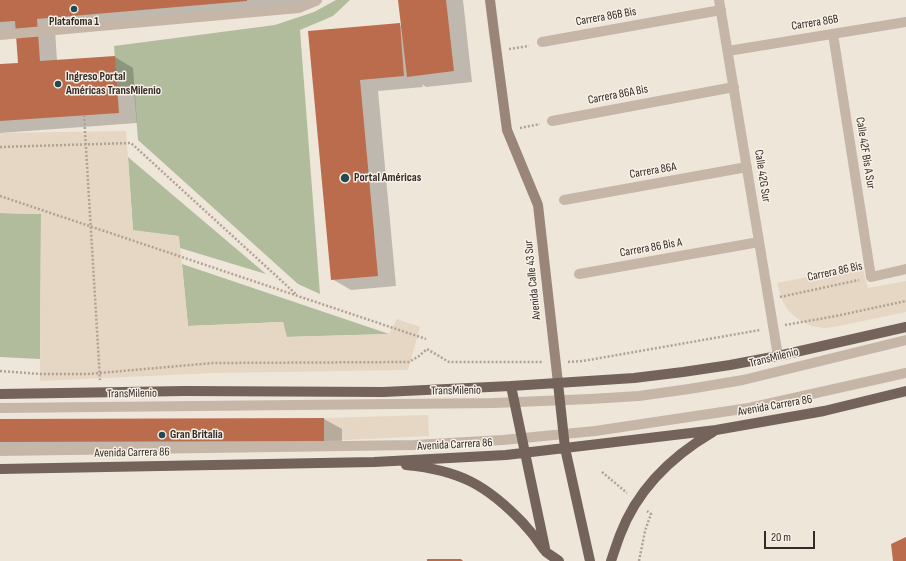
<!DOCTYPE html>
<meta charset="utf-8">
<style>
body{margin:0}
#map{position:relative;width:906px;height:561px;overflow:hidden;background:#efe6da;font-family:"Sofia Sans Condensed",sans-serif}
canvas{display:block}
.scale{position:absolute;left:764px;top:531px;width:51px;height:18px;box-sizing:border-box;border:2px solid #332b27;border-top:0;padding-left:5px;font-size:12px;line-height:14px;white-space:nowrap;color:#332b27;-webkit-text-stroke:3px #f7f0e6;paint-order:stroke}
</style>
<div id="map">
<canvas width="906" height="561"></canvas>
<div class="scale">20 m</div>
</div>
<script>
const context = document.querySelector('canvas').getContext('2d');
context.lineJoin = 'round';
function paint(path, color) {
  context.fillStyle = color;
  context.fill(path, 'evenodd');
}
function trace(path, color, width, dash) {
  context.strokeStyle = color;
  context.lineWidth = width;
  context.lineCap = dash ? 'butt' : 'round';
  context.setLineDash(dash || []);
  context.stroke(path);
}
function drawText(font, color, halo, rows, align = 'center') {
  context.font = font + ' "Sofia Sans Condensed",sans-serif';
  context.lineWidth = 3;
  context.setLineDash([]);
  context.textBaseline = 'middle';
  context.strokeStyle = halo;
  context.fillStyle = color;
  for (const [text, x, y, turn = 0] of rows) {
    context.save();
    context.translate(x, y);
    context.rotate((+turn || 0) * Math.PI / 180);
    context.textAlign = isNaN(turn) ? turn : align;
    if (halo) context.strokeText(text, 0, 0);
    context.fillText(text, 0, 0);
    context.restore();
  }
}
const green = new Path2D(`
 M336,0H350L333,16L300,30L320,294L298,284L138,140L134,89L117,90L114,46L275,25L314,12Z
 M128,157L266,274L180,248L178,236L133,231Z
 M0,213L41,214L40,359L0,357Z
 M182,264L389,334L286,337L283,322L188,326Z`);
const plaza = new Path2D(`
 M126,131L133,230L179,236L188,326L283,322L287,337L389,334L397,319L420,327L408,370L214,373L40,381L41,214L0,213V133Z
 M862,266L868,288L906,281V312L834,327L824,328L812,326L803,322L794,316L788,310L783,302L777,283Z
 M428,415L429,436L324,441V418Z`);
const shadow = new Path2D(`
 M0,0H311L312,4L55,29L57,61L115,57L133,68L137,123L0,133V65L19,64L16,32L0,34Z
 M399,0H463L472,82L426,87L422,84L423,87L378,91L396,286L351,290L332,279L309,32L399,25L402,26Z
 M324,419L342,429V451L0,452V420Z`);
const building = new Path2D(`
 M0,0H247V1L37,19L40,61L115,56L119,113L0,121V64L18,63L15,21L0,22Z
 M398,0H446L454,71L407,77Z
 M400,23L404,76L360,80L378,276L331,280L308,31Z
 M324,418V441L0,442V419Z
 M906,537V561H893L891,544Z
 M427,559H461L463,561H427Z`);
const path = new Path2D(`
 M509,49L529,46
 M84,115L100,380
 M520,128L540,124
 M0,147L131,143L297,295
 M0,196L426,339
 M780,297L859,280
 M785,325L836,316L906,301
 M568,362L583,361L760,330
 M0,371L40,374H88L213,363L409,362L419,356L427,349L449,362H543
 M602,472L627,493
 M639,561L645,531L651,514L647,511`);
const lane = new Path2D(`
 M0,35L299,8L316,1L317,0
 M0,408L494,403L590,399L639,396L689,389L743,380L906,340
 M0,451L414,445L503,440L595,431L749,408L906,373`);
const street = new Path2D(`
 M719,0L778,356
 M833,34L871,277L906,269
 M542,42L721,10
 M728,51L906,22
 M552,121L734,87
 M564,200L747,167
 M579,274L759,242`);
const secondary = new Path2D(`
 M490,0L494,32L507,130L538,205L558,383`);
const primary = new Path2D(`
 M558,383L565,448L590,561
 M511,386L545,548
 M0,394L185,391L383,392L511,386L634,378L683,372L730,365L778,356L906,327
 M406,465C459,470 487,485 523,523C528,529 533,534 537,540C540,544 543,549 546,552C550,555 555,558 559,561
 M0,469L374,462L506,455L716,430L824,411L906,391
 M611,561C614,552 617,543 620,535C637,490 672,456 713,432`);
const markers = [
 [74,9,4,"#214b50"],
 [58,84,4,"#214b50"],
 [345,178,5,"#214b50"],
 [162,435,4,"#214b50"]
];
const streetNames = [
 ["Carrera 86B Bis",606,17,-10],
 ["Carrera 86B",815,23,-9],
 ["Carrera 86A Bis",618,95,-11],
 ["Calle 42F Bis A Sur",865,153,81],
 ["Carrera 86A",653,171,-10],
 ["Calle 42G Sur",762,176,81],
 ["Carrera 86 Bis A",651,248,-10],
 ["Carrera 86 Bis",835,272,-12],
 ["Avenida Calle 43 Sur",533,280,-96],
 ["TransMilenio",774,358,-14],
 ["TransMilenio",456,391,-1],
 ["TransMilenio",132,394,-1],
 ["Avenida Carrera 86",775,406,-10],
 ["Avenida Carrera 86",455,445,-3],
 ["Avenida Carrera 86",132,453,-1]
];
const poiNames = [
 ["Platafoma 1",74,22,"center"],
 ["Ingreso Portal",66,77],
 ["Américas TransMilenio",66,91],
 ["Portal Américas",354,178],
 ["Gran Britalia",170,435]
];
paint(green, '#b0bc9c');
paint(plaza, '#e5d7c3');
paint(shadow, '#0003');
paint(building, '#ba6c4d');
trace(path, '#b1a192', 2.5, [2, 2]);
trace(lane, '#c5b6a8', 10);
trace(street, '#c5b6a8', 10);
trace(secondary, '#998679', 10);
trace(primary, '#73635a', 10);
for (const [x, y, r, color] of markers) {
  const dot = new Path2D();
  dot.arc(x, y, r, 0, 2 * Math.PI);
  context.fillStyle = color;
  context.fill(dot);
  trace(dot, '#f7f0e6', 1.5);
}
drawText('12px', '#332b27', '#f7f0e6', streetNames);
drawText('bold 12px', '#332b27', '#f7f0e6', poiNames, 'left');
</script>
